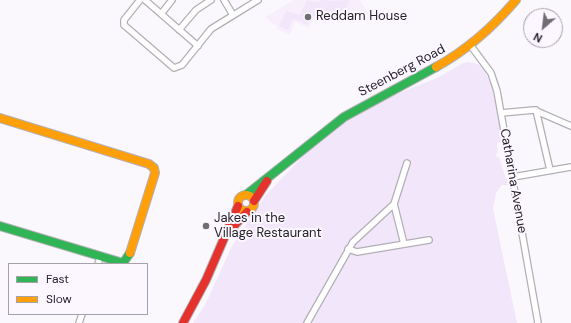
<!DOCTYPE html>
<style>
body{margin:0}
#map{position:relative;width:571px;height:323px;overflow:hidden;background:#fbf8fd;font-family:"DM Sans",sans-serif}
canvas{display:block}
.legend{position:absolute;left:8px;top:263px;width:140px;height:52px;box-sizing:border-box;background:#fbf6ff;border:1px solid #a6a2a9;margin:0;padding:5px 7px;list-style:none;font-size:12px;color:#272429}
.legend li{display:flex;align-items:center;gap:8px;height:20px}
.legend b{width:20px;border:1px solid #a6a2a9}
.north{position:absolute;left:523px;top:8px;width:40px;height:40px;box-sizing:border-box;background:#fbf6ff;border:1px solid #a6a2a9;border-radius:50%;rotate:208deg;font-size:11px;font-weight:700;line-height:16px;text-align:center;color:#272429}
.north::after{content:'';display:block;margin:auto;width:14px;height:18px;background:#716e73;clip-path:polygon(50% 0,100% 100%,50% 72%,0 100%)}
</style>
<div id="map">
<canvas width="571" height="323"></canvas>
<ul class="legend">
<li><b style="height:5px;background:#30b455"></b>Fast</li>
<li><b style="height:5px;background:#ff9f0a"></b>Slow</li>
</ul>
<div class="north">N</div>
</div>
<script>
const context = document.querySelector('canvas').getContext('2d');
context.lineJoin = 'round';
function paint(path, color) {
  context.fillStyle = color;
  context.fill(path, 'evenodd');
}
function trace(path, color, width, dash) {
  context.strokeStyle = color;
  context.lineWidth = width;
  context.lineCap = dash ? 'butt' : 'round';
  context.setLineDash(dash || []);
  context.stroke(path);
}
function drawText(font, color, halo, rows, align = 'center') {
  context.font = font + ' "DM Sans",sans-serif';
  context.lineWidth = 4;
  context.setLineDash([]);
  context.textBaseline = 'middle';
  context.strokeStyle = halo;
  context.fillStyle = color;
  for (const [text, x, y, turn = 0] of rows) {
    context.save();
    context.translate(x, y);
    context.rotate((+turn || 0) * Math.PI / 180);
    context.textAlign = isNaN(turn) ? turn : align;
    if (halo) context.strokeText(text, 0, 0);
    context.fillText(text, 0, 0);
    context.restore();
  }
}
const built = new Path2D(`
 M294,0H360L369,15L344,17L341,23L328,17L325,24L313,19L309,28L295,22L290,35L276,29L277,27L265,17Z`);
const green = new Path2D(`
 M307,0L319,3L320,0L333,1L350,0L340,20L327,15L324,21L312,16L307,25L295,19L292,20L288,30L279,26L286,11L300,15Z
 M469,62C473,63 477,63 480,66C496,80 498,122 502,142L497,143L498,153H496L497,158L499,157L508,185H502L496,193L493,209L517,323H193L206,303L232,246L265,196L322,136L382,100L439,77L463,63Z`);
const street = new Path2D(`
 M140,0L124,20V25L174,68L182,65L211,29L258,0
 M145,0L198,46
 M224,0L233,15
 M161,14L172,0
 M179,30L196,10L211,0
 M471,46L491,73L497,91L538,323
 M536,110L550,170
 M501,113L534,110L571,126
 M513,177L571,167
 M404,244L394,204L407,163
 M348,249L357,252L429,240
 M98,264L100,257
 M79,323L82,314
 M307,323L353,242L394,204`);
const fast = new Path2D(`
 M246,195L344,117L436,67
 M0,226L123,263L130,253`);
const slow = new Path2D(`
 M436,67C467,50 493,27 516,0
 M0,118L149,164L154,168L155,173L130,253
 M238 203a8 8 0 1 1 16 0a8 8 0 1 1-16 0Z`);
const jam = new Path2D(`
 M254,201L267,181
 M230,230L247,212
 M183,323L206,280L238,206`);
const markers = [
 [308,17,4,"#716e73"],
 [206,226,4,"#716e73"]
];
const poiNames = [
 ["Reddam House",316,17],
 ["Jakes in the",214,219],
 ["Village Restaurant",214,234]
];
const streetNames = [
 ["Steenberg Road",402,71,-28],
 ["Catharina Avenue",513,181,80]
];
paint(built, '#f7effc');
paint(green, '#f2e6fa');
trace(street, '#b3b0b5', 8);
trace(fast, '#b3b0b5', 10);
trace(slow, '#b3b0b5', 10);
trace(jam, '#b3b0b5', 10);
trace(street, '#fefeff', 5.5);
trace(fast, '#30b455', 8);
trace(slow, '#ff9f0a', 8);
trace(jam, '#e5322d', 8);
for (const [x, y, r, color] of markers) {
  const dot = new Path2D();
  dot.arc(x, y, r, 0, 2 * Math.PI);
  context.fillStyle = color;
  context.fill(dot);
  trace(dot, '#fbf6ff', 1.5);
}
drawText('13px', '#272429', '#fbf6ff', poiNames, 'left');
drawText('13px', '#272429', '#fbf6ff', streetNames);
</script>
